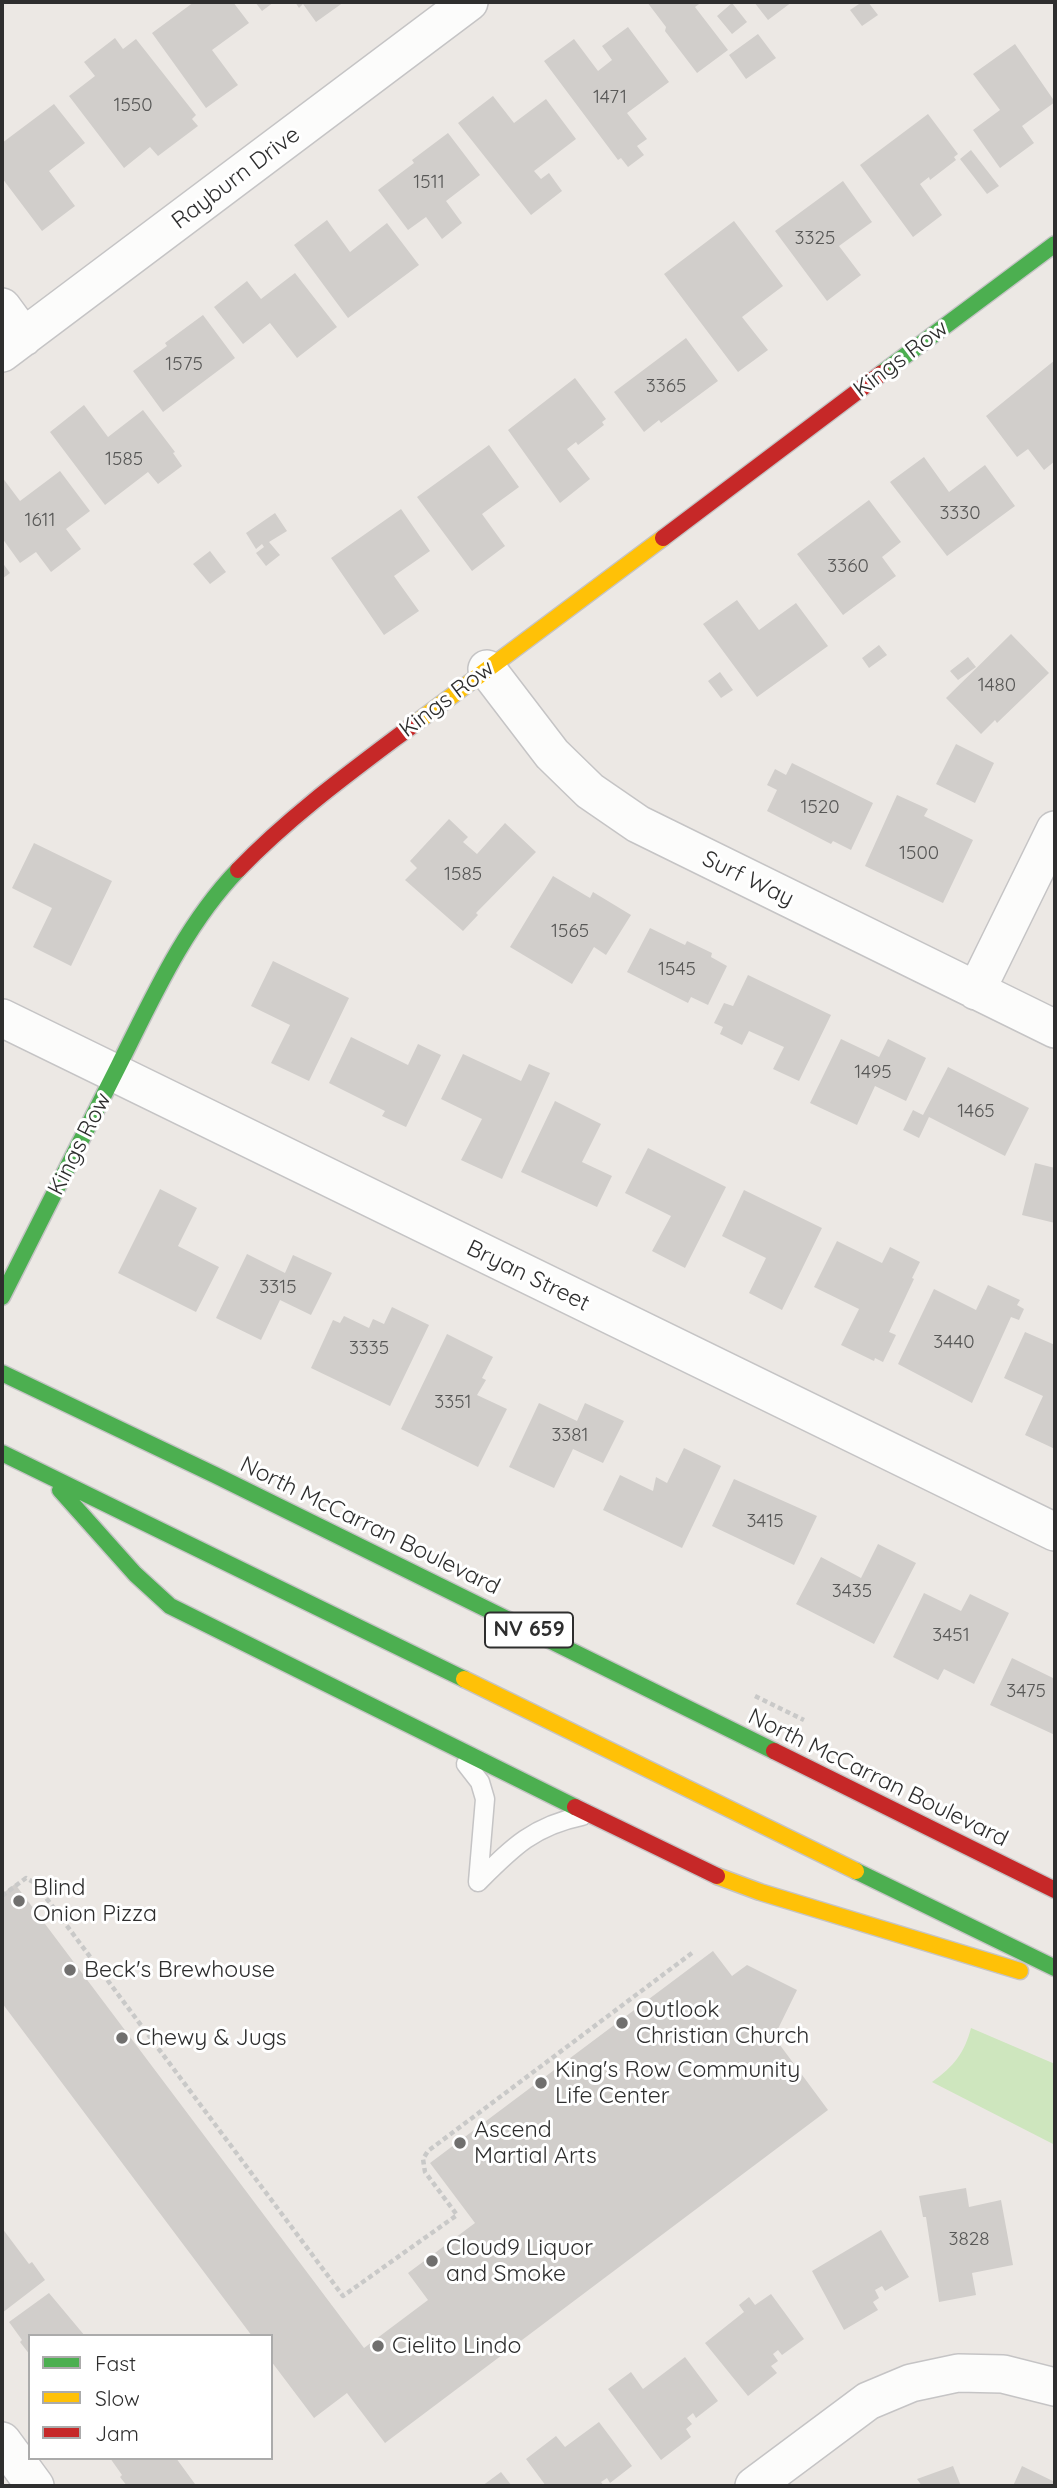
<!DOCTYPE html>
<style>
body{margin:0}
#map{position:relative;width:1057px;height:2488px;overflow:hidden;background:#ece8e4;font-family:Quicksand,sans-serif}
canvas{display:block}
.frame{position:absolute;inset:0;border:4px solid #2e2e2e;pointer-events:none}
.legend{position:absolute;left:28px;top:2334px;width:245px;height:126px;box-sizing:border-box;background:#fff;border:2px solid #ababab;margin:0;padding:9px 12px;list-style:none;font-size:21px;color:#2e2e2e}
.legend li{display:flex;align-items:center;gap:14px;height:35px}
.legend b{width:35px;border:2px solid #ababab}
</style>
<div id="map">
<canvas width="1057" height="2488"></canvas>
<div class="frame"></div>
<ul class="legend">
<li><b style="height:9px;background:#4caf50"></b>Fast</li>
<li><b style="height:9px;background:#ffc107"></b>Slow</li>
<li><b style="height:9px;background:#c62828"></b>Jam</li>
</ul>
</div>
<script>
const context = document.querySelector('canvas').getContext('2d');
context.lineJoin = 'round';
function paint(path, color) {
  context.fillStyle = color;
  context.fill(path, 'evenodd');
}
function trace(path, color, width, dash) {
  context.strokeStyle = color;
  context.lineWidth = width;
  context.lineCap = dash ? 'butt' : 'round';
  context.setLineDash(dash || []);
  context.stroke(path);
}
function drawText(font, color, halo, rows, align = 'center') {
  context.font = font + ' Quicksand,sans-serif';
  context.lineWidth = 6;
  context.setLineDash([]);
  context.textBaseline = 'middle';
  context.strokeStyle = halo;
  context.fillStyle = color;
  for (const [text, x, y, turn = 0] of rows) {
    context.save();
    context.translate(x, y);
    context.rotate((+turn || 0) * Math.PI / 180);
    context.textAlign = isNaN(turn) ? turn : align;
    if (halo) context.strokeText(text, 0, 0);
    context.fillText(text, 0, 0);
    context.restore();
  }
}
const green = new Path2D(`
 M971,2028L1055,2064V2145L932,2082C954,2066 964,2054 971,2028Z`);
const building = new Path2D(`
 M194,2H233L249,23L212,50L238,85L206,108L152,33Z
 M255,2H274L262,11Z
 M295,2H344L316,22L303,4L299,8Z
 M647,2H702L695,7L728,50L697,73L665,31L666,27Z
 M754,2H792L768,20Z
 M862,2H868L878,15L862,26L850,10Z
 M732,3L747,22L732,34L717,16Z
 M628,27L669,82L627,113L647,139L637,146L644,155L628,167L621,158L618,160L544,61L574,39L598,71L612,60L602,46Z
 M758,34L776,58L746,79L729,55Z
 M115,38L123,49L136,39L196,115L192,119L198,126L158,156L150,147L124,168L69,96L95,76L84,62Z
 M1015,44L1055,102L1022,126L1034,143L1000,168L973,130L1000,110L973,74Z
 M493,96L514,123L546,99L576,139L534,171L541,179L549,173L562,191L531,215L458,123Z
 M54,104L85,143L49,171L75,206L42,231L2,178V143Z
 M928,114L958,154L954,157L956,160L930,180L929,177L920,184L942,215L913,237L860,165Z
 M448,133L480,175L446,201L462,223L442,239L426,217L408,230L378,190L414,163L412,160Z
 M971,150L999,186L987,194L960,159Z
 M843,181L872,222L839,246L861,275L827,301L775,231Z
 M327,220L350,252L387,223L419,265L348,318L294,245Z
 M734,221L783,286L742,317L768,350L738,372L664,274Z
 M295,273L337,327L297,358L270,323L243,344L214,307L247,281L261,299Z
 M203,315L235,358L163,412L133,371L167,346L165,343Z
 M686,338L718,381L661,423L659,420L644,432L614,392Z
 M1055,360V461L1044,470L1028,449L1017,457L986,416Z
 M575,378L606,419L602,422L604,425L578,445L576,442L567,449L590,479L560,503L508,430Z
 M84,405L108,437L143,410L175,452L173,453L182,466L158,484L148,472L105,505L50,432Z
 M489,445L519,487L482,514L505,546L472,571L417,497Z
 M924,457L949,492L985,465L1015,506L947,556L890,482Z
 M60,471L90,511L66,529L81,549L51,572L36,552L20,563L2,538V477L20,501Z
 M869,500L901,542L882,557L896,576L843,615L797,554Z
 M401,509L430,551L394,576L419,611L384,635L331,558Z
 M275,513L287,531L269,542L280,555L266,566L256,553L264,547L262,544L256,549L246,533Z
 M210,551L226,572L210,584L193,564Z
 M2,562L10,573L2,579Z
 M737,600L759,630L796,603L828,646L757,697L703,624Z
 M1011,634L1049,673L997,723L995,720L981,734L946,698Z
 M879,645L887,655L869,668L862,658Z
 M968,657L976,667L958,680L950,671Z
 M720,672L733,690L721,698L708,681Z
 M956,744L994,763L975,803L936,784Z
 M792,763L873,803L851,850L833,841L831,844L767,811L777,790L767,785L775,769L786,775Z
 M897,795L928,809L924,816L973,840L943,903L865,866Z
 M449,819L468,837L463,842L477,854L505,823L536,852L476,913L478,915L463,931L405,880L417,868L410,861Z
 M34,843L112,881L71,966L33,947L52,908L12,888Z
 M553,876L590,898L593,892L631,915L606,955L594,947L572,984L510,947Z
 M650,928L685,945L687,941L712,953L711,957L727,966L708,1005L691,997L688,1003L627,972Z
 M273,961L349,998L309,1081L271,1063L290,1025L251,1006Z
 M748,975L831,1015L799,1081L773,1069L784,1047L749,1031L742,1045L720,1034L723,1027L714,1023L724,1003L733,1006Z
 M351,1037L408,1065L418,1044L441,1055L406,1127L382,1116L385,1111L329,1083Z
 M841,1039L879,1057L888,1039L926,1058L906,1101L875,1086L857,1125L810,1103Z
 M463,1054L521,1081L529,1064L550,1073L502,1179L461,1160L482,1119L441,1099Z
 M948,1067L1029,1108L1005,1156L929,1117L919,1138L903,1130L913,1110L923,1115Z
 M555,1101L601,1124L582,1162L612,1176L597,1207L521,1172Z
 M648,1148L726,1187L685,1268L652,1251L671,1216L625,1193Z
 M1035,1163L1055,1168V1223L1022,1215Z
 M160,1189L197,1208L178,1246L219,1267L196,1312L118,1273Z
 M744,1190L822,1228L782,1310L749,1293L766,1258L722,1236Z
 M837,1241L882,1263L890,1247L920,1262L912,1278L914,1279L889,1332L896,1335L883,1362L875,1358L874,1361L841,1345L859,1309L814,1287Z
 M247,1254L285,1273L293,1255L332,1273L311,1315L280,1300L261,1340L216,1318Z
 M988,1285L1020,1300L1017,1305L1024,1309L1019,1320L1011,1317L972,1403L898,1364L934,1289L976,1310Z
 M392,1307L429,1325L390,1406L311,1368L333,1320L340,1323L344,1316L369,1328L373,1319L384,1324Z
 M1025,1332L1055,1345V1449L1025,1435L1043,1396L1004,1378Z
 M447,1334L493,1357L482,1378L486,1380L477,1395L507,1409L478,1467L401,1429Z
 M539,1403L577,1421L585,1403L624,1421L603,1463L573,1449L554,1488L509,1467Z
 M684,1448L721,1466L682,1548L603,1510L620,1475L653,1491L656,1477L667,1483Z
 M734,1479L817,1516L794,1565L712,1526Z
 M878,1544L916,1563L874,1644L796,1604L821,1557L861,1578Z
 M924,1593L961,1611L970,1594L1009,1613L974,1684L944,1669L938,1680L893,1657Z
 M1012,1658L1053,1678L1055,1672V1735L990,1705Z
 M15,1884L364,2348L428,2300L408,2273L475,2223L430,2163L713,1951L732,1976L747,1965L797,1990L774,2037L828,2110L385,2443L347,2393L314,2418L271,2361V2336H252L2,2003V1894Z
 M966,2188L969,2207L1001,2200L1013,2265L972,2273L976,2295L939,2302L926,2217H923L919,2196Z
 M2,2228L29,2264L32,2262L45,2280L2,2313Z
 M881,2230L909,2277L885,2291L882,2286L875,2290L879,2298L873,2302L878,2310L844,2330L812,2271Z
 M49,2293L85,2336H30V2355L20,2342L22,2340L9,2322Z
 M771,2294L804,2339L782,2355L778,2350L773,2354L778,2361L771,2366L777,2373L748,2396L705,2343L744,2312L739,2305L749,2297L755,2305Z
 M685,2357L718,2401L696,2418L693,2413L687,2418L692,2424L686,2429L691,2437L661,2460L608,2389L631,2372L643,2389Z
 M599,2422L632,2466L610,2483L607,2478L601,2482L604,2486H546L526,2459L556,2436L565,2447Z
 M110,2458H176L195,2484L192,2486H127L120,2477L122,2475Z
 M953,2466L961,2486H922L917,2479Z
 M1022,2466L1055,2482V2486H1013Z
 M501,2472L512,2486H482Z`);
const path = new Path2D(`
 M755,1696L804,1720
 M2,1896L26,1878L35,1883L343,2296L457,2215L425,2172L423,2159L428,2151L692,1953`);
const lane = new Path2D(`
 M466,1764L480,1782L485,1799L478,1882
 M478,1882C512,1848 533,1826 582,1816`);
const street = new Path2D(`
 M2,307L24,337
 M2,353L469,2
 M487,669L552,754L590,791L638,824L1055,1029
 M976,991L1055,830
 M2,1018L1055,1532
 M2,2441L35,2486
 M754,2486L868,2401L911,2383L958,2373L1003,2374L1055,2387`);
const fast = new Path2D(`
 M882,373L1055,244
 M2,1297C41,1220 80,1142 119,1065C153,997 185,925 238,870
 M2,1373L215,1475L774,1751
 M2,1453L464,1679
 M60,1490L135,1574L170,1606L575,1807
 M856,1871L1055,1968`);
const slow = new Path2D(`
 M413,725L663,538
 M464,1679L856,1871
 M717,1876L760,1892L1020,1971`);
const jam = new Path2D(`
 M663,538L882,373
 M238,870C291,815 352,771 413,725
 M774,1751L1055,1890
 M575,1807L717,1876`);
const markers = [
 [19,1901,7,"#706f6e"],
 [70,1970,7,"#706f6e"],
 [622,2023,7,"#706f6e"],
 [122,2038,7,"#706f6e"],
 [541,2083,7,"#706f6e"],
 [460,2143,7,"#706f6e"],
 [432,2261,7,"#706f6e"],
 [378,2346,7,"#706f6e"]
];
const numberNames = [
 ["1471",610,97],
 ["1550",133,105],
 ["1511",429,182],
 ["3325",815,238],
 ["1575",184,364],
 ["3365",666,386],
 ["1585",124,459],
 ["3330",960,513],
 ["1611",40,520],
 ["3360",848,566],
 ["1480",997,685],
 ["1520",820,807],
 ["1500",919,853],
 ["1585",463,874],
 ["1565",570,931],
 ["1545",677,969],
 ["1495",873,1072],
 ["1465",976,1111],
 ["3315",278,1287],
 ["3440",954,1342],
 ["3335",369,1348],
 ["3351",453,1402],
 ["3381",570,1435],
 ["3415",765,1521],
 ["3435",852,1591],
 ["3451",951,1635],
 ["3475",1026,1691],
 ["3828",969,2239]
];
const shields = [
 [529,1630,88]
];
const shieldNames = [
 ["NV 659",529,1630]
];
const streetNames = [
 ["Rayburn Drive",236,178,-37],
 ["Kings Row",901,359,-37],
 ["Kings Row",447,699,-37],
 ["Surf Way",748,879,26],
 ["Kings Row",80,1144,-63],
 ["Bryan Street",528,1276,26],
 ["North McCarran Boulevard",370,1526,26],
 ["North McCarran Boulevard",878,1778,26]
];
const poiNames = [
 ["Blind",33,1888],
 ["Onion Pizza",33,1914],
 ["Beck's Brewhouse",84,1970],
 ["Outlook",636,2010],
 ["Christian Church",636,2036],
 ["Chewy & Jugs",136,2038],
 ["King's Row Community",555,2070],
 ["Life Center",555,2096],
 ["Ascend",474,2130],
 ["Martial Arts",474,2156],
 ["Cloud9 Liquor",446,2248],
 ["and Smoke",446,2274],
 ["Cielito Lindo",392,2346]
];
paint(green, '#cee6be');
paint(building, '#d1cecb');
trace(lane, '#c5c4c5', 21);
trace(street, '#c5c4c5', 40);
trace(fast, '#c5c4c5', 19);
trace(slow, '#c5c4c5', 19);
trace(jam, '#c5c4c5', 19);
trace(path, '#c9c9c8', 4.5, [5, 3.5]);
trace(lane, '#fcfcfb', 18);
trace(street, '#fcfcfb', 37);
trace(fast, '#4caf50', 16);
trace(slow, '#ffc107', 16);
trace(jam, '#c62828', 16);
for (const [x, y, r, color] of markers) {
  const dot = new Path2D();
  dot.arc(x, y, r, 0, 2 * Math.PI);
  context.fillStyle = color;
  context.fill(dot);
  trace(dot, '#fff', 2.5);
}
drawText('19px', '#585857', null, numberNames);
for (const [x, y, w] of shields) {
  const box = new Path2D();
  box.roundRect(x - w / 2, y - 17.5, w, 35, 5);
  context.fillStyle = '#fff';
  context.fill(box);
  trace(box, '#2e2e2e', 2);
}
drawText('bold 21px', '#2e2e2e', null, shieldNames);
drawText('23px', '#2e2e2e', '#fff', streetNames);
drawText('23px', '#2e2e2e', '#fff', poiNames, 'left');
</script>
